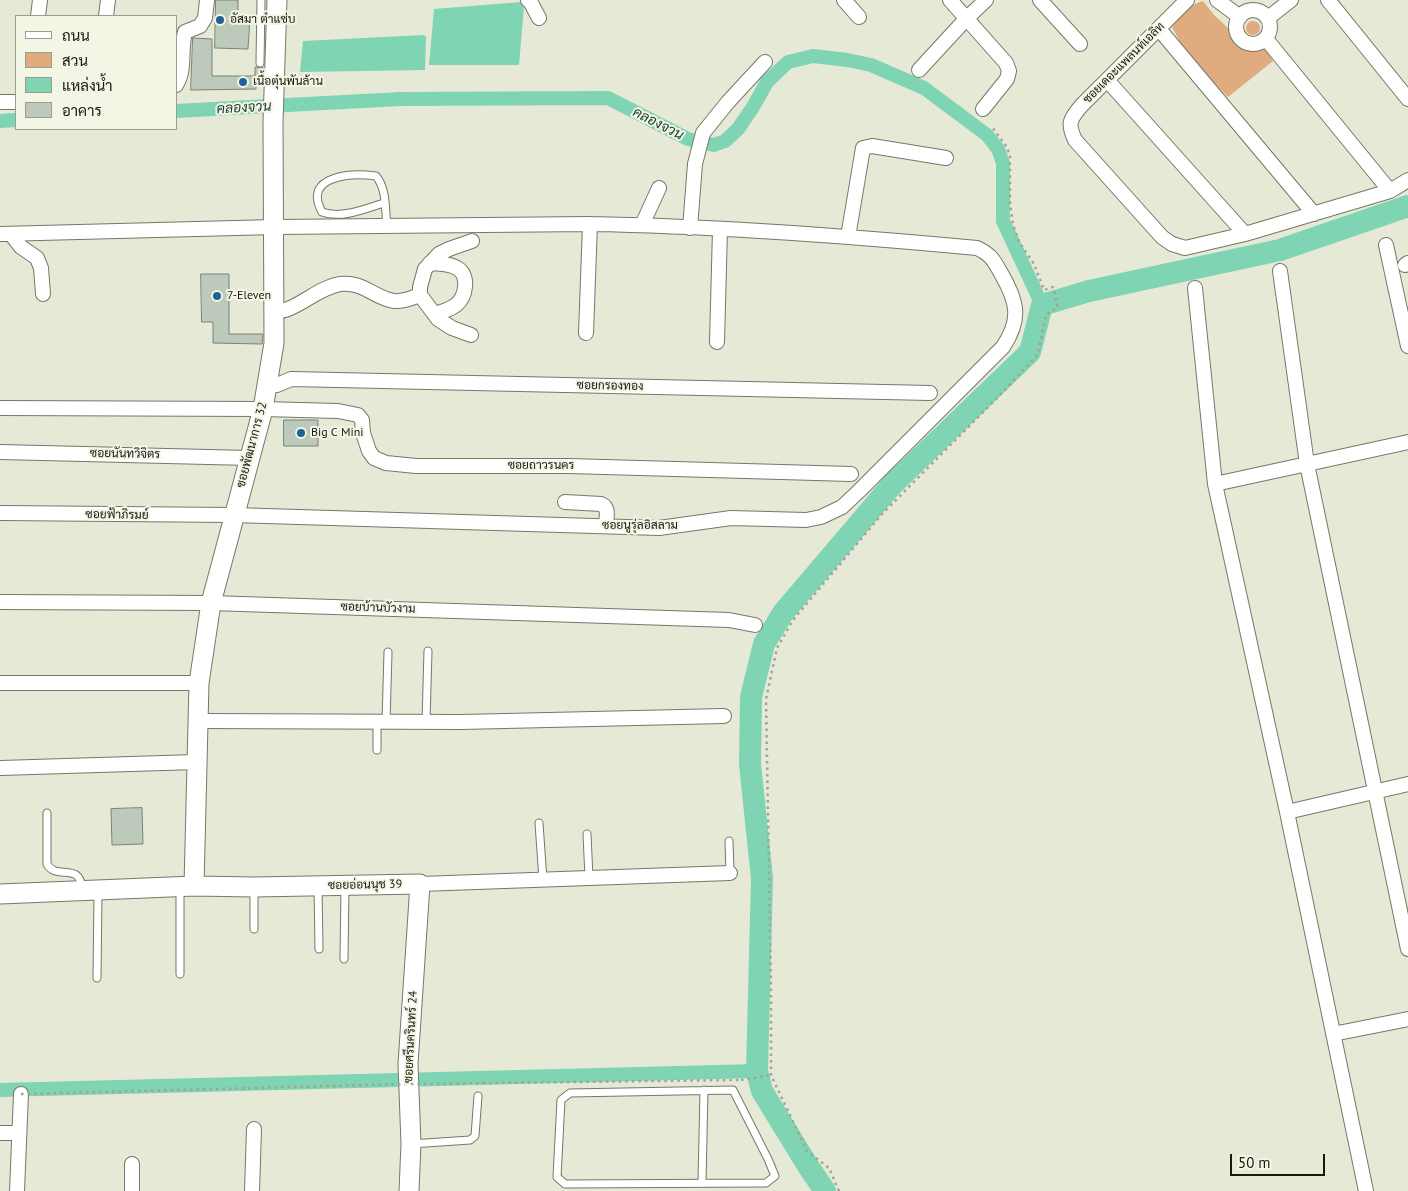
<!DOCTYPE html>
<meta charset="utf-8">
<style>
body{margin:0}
#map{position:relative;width:1408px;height:1191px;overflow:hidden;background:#e6e9d6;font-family:"PT Sans",Sarabun,sans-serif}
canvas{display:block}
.legend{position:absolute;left:15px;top:15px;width:162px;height:115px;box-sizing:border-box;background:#f3f6e4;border:1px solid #9b9d90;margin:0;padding:6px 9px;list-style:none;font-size:15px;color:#171812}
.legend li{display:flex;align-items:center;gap:10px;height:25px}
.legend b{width:25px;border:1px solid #9b9d90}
.scale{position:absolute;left:1230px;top:1154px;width:95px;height:22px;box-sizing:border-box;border:2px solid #171812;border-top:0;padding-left:6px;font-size:15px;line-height:18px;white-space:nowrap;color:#171812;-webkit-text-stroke:4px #f3f6e4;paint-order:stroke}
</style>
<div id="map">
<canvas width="1408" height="1191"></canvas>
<ul class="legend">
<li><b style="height:6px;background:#fff"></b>ถนน</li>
<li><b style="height:14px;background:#e0ab7e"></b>สวน</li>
<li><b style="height:14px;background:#7ed4b3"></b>แหล่งน้ำ</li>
<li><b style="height:14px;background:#bdc9bb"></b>อาคาร</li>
</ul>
<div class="scale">50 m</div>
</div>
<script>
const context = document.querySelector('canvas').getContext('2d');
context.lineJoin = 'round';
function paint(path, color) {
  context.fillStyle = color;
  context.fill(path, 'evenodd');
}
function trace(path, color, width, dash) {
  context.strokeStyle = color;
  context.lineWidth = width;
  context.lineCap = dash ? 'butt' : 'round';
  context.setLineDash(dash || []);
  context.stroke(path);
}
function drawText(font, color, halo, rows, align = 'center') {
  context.font = font + ' "PT Sans",Sarabun,sans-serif';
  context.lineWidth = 4;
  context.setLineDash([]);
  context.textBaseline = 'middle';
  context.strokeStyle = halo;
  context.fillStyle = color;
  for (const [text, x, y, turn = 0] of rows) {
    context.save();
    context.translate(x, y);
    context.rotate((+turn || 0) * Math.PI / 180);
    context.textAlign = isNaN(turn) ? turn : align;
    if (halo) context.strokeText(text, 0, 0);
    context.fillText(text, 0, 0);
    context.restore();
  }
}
const green = new Path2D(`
 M1203,1L1214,15L1228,28L1238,41L1254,47L1263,45L1273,61L1228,97L1188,57L1172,27L1184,8Z
 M1246 28a7 7 0 1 1 14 0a7 7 0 1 1-14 0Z`);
const water = new Path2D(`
 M521,2L524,6L519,65H429L434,9Z
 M424,35L426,37L425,70L300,72L303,41Z`);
const canal = new Path2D(`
 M176,111L400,99L608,98L688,139L714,145L725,141L738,129L753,107L767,82L788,62L813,56L847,60L871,65L924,88L987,135L998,149L1003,163V221L1042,305
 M0,121L16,120
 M0,1090L757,1071`);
const river = new Path2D(`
 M825,1191L808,1166L762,1091L757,1071L762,878L750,764L751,697L764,644L783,613L892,485L1030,352L1042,305L1089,291L1280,250L1408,206`);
const building = new Path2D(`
 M216,0H238V17H250L248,49L215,48Z
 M193,38L212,39V76H255V67L264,68L263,83H256V89L191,90Z
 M201,274H229V334H263L262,344L213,343V322H202Z
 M284,420H318V446H284Z
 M142,808L143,844L112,845L111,809Z`);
const path = new Path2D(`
 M741,1080L771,1075
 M839,1191L829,1168L807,1151L771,1075V988L766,699L777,648L793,620L883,513L1004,391L1038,354L1046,315L1058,307L1053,287L1044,290L1034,264L1019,242L1013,224L1010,203V155L1006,146L992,127`);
const lane = new Path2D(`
 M260,63L261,0
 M384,203C365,209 341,219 322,212C302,175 352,173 376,176C387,189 385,210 387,226
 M377,722V750
 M386,722L388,652
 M426,722L428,651
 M47,813V864C56,881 80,861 82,889
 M539,823L543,880
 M587,834L589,878
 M729,841L730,873
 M318,886L319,949
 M254,888V929
 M344,959L345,886
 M180,974V888
 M97,978L98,891
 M733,1090L768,1159L775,1176L766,1183L565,1184L557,1177L561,1100L570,1093Z
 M411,1144L470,1140L475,1136L478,1096
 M702,1183L704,1090`);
const street = new Path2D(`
 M528,0L530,1L539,18
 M844,0L859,17
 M950,0L1006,63L1009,71L1007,79L983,109
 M1040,0L1080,44
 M1187,0L1082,105C1070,119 1067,123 1075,140L1162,237L1172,244L1185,248L1245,234L1390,191L1408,180
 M1217,0L1240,17
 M1328,0L1408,99
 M1236 27a17 17 0 1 1 34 0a17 17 0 1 1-34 0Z
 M38,16L40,0
 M106,16L108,0
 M1268,18L1291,0
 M1159,29L1314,214
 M1266,39L1390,191
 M919,70L966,19L986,0
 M1107,80L1245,234
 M176,85C186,70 180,50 185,32L200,26L205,18L207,0
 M0,102H16
 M642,225L659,188
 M690,228L695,164L703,133L728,102L765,62
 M0,234L275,227L590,224C719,226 848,236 977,248C992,255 994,261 1002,275C1018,303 1021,320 1003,347L859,491L842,507L821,517L806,520L731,518L659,528L233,515L0,513
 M11,234L21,247L37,258L41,268L43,294
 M848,237L863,148L872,146L946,158
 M1386,245L1408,346
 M430,263C439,264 449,263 457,268C470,275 466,297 456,305C449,310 442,312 434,314
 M1405,265L1408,263
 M1280,271L1307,464L1408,949
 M1195,288L1215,484L1287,812L1366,1191
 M273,311C278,311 284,311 288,309C306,302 321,287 340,284C363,281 374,298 394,301C403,302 412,298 420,295
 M586,333L590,224
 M471,335L452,328L438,319L420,295V287L425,269L439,254L449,249L472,241
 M717,342L720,229
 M267,386L277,385L291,379L930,393
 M0,408L263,409L338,411L358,415L362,420L363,433L369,451L374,458L386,463L416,466H569L851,474
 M0,452L250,458
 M1215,484L1408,442
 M565,502L601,504C610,508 606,517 606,526
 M0,602L211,603L729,620L755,625
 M0,683H199
 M198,721L461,722L724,716
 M0,768L196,762
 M1287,812L1408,784
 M420,884L730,873
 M1333,1034L1408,1019
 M0,1133H19
 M17,1191L21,1094
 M132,1191V1164
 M252,1191L254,1129`);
const secondary = new Path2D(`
 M194,886L199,683L211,603L263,409L274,343L273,122L277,0
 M0,894L194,886L254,887L420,884L408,1064L411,1144L409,1191`);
const pathBridge = new Path2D(`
 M21,1094L408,1084L741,1080`);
const markers = [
 [220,20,5,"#1f6297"],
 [243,82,5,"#1f6297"],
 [217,296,5,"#1f6297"],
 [301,433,5,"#1f6297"]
];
const poiNames = [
 ["อัสมา ตำแซ่บ",230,20],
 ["เนื้อตุ๋นพันล้าน",253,82],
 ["7-Eleven",227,296],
 ["Big C Mini",311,433]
];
const streetNames = [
 ["ซอยเดอะแพลนท์เอลิท",1124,63,-45],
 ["ซอยกรองทอง",610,386,1],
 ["ซอยพัฒนาการ 32",252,445,-75],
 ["ซอยนันทวิจิตร",125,454,1],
 ["ซอยถาวรนคร",541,466],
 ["ซอยฟ้าภิรมย์",117,515,1],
 ["ซอยนูรุ่ลอิสลาม",640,526],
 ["ซอยบ้านบัวงาม",378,608,2],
 ["ซอยอ่อนนุช 39",365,885,-1],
 ["ซอยศรีนครินทร์ 24",411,1037,-87]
];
const waterNames = [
 ["คลองจวน",244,108,-3],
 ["คลองจวน",658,124,27]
];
paint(green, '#e0ab7e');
paint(water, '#7ed4b3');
trace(canal, '#7ed4b3', 14);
trace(river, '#7ed4b3', 22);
paint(building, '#bdc9bb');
trace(building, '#788376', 1);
trace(lane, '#757868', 9);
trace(street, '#757868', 16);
trace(secondary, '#757868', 21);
trace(path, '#a1a395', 2.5, [2.5, 4]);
trace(lane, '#fff', 7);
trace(street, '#fff', 14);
trace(secondary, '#fff', 19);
trace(pathBridge, '#a1a395', 2.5, [2.5, 4]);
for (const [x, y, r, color] of markers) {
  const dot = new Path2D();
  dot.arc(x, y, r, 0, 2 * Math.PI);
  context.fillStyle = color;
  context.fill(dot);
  trace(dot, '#f3f6e4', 2);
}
drawText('12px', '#171812', '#f3f6e4', poiNames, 'left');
drawText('12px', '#171812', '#f3f6e4', streetNames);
drawText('italic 14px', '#163c2f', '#f3f6e4', waterNames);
</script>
